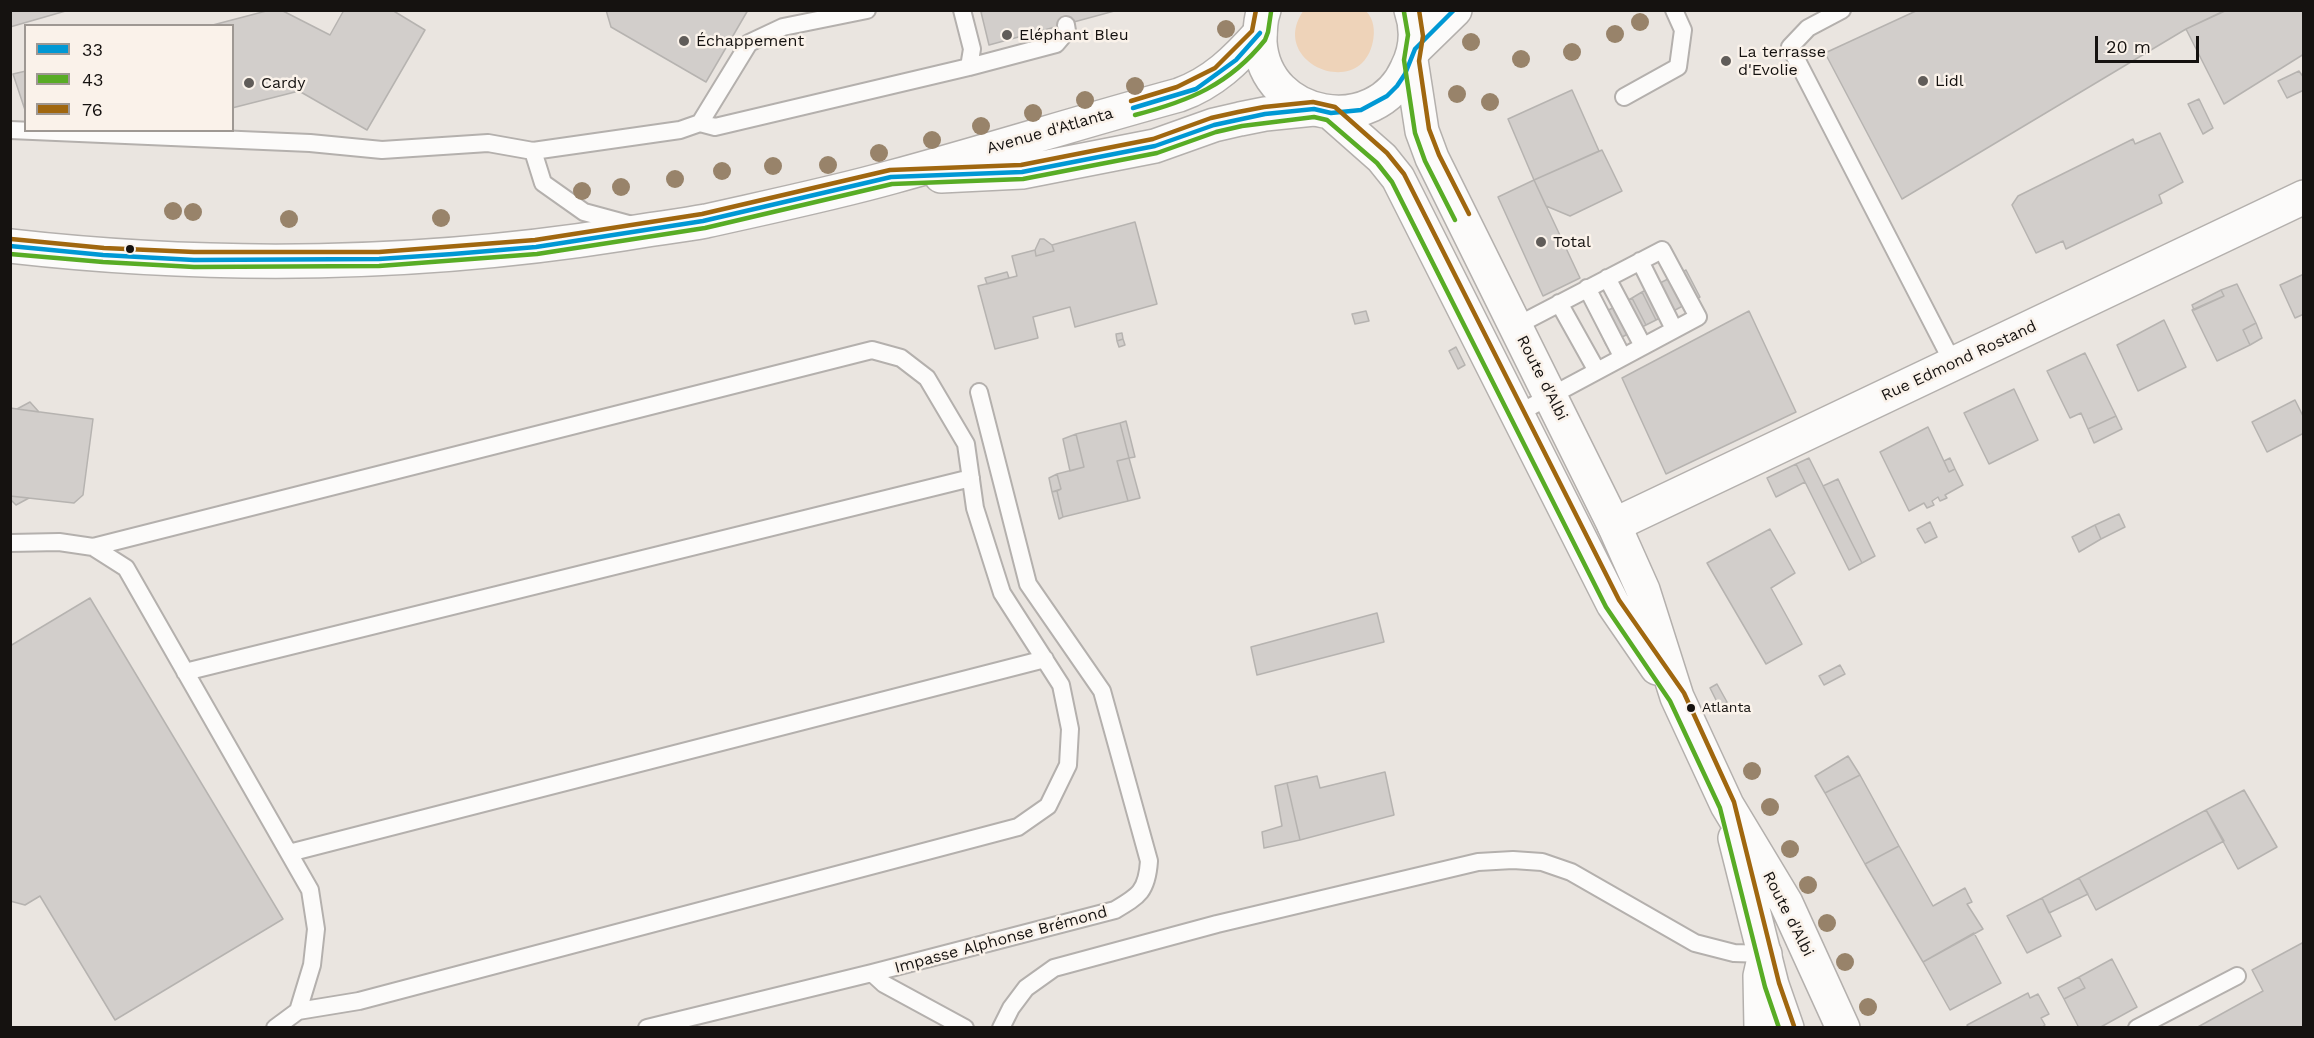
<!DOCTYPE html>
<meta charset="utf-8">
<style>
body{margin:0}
#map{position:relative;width:2314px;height:1038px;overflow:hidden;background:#eae5e0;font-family:"Work Sans",sans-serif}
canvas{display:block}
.frame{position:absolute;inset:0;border:12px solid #151210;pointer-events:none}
.legend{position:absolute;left:24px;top:24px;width:210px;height:108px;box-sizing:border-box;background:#faf2ea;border:2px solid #9e9893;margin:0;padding:8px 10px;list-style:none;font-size:18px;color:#151210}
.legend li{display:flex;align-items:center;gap:12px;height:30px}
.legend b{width:30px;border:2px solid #9e9893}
.scale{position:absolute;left:2095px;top:36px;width:104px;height:27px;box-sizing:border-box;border:3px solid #151210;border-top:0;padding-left:8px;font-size:18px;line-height:21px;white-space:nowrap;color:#151210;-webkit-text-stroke:4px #faf2ea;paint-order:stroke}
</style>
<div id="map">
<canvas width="2314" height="1038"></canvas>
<div class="frame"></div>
<ul class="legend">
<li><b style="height:8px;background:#0098d4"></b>33</li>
<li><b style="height:8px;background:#58ac25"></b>43</li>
<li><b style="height:8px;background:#a0670f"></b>76</li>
</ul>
<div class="scale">20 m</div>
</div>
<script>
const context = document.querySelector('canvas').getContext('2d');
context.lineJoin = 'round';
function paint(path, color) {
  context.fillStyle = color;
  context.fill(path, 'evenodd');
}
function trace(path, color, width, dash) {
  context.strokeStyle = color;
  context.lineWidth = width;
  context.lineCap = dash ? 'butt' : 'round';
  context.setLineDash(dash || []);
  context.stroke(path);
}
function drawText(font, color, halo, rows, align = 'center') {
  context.font = font + ' "Work Sans",sans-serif';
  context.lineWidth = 5;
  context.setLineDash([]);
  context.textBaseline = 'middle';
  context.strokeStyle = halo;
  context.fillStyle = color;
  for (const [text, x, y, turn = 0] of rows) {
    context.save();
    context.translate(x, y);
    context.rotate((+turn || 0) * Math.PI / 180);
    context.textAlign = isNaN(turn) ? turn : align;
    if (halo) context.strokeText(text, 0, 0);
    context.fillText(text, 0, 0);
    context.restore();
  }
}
const green = new Path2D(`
 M1304,10L1366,11C1374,19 1375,31 1373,41C1361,103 1266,62 1304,10Z`);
const building = new Path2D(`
 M10,10H69L10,27Z
 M270,10H281L330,35L344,10H392L425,30L367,130L299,91L232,108V26H209Z
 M606,10H748L706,82L611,27Z
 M987,10H1118L989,45L981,12Z
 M1918,10H2226L2186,29L1902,199L1825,53Z
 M2227,10H2304V54L2224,104L2186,29Z
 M26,71V113L13,74Z
 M2299,71L2304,78V90L2287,98L2278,81Z
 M1572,90L1599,151L1534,180L1508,119Z
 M2199,99L2213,128L2203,134L2188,104Z
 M2160,133L2183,182L2159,195L2162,203L2066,249L2063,241L2036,253L2012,205L2018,196L2133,139L2135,144Z
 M1602,150L1622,191L1570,216L1546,206L1534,180Z
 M1534,180L1580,278L1543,296L1498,197Z
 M1135,222L1157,304L1075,327L1070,307L1033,317L1038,338L995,349L978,286L1017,276L1012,256L1035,250L1036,256L1054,251L1052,245Z
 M1040,239H1044L1052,245L1054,251L1036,256L1035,250Z
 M1686,270L1700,297L1656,320L1642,292Z
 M1007,272L1009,278L987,284L985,278Z
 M2304,274V314L2295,318L2280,285Z
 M2237,284L2256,323L2243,330L2250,345L2217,361L2192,310L2224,296L2221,290Z
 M2221,290L2224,296L2194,310L2192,305Z
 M1642,292L1656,320L1646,325L1632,298Z
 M1632,298L1646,325L1606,345L1593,318Z
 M1366,311L1369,321L1355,324L1352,314Z
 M1749,311L1796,412L1666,474L1622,378Z
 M2164,320L2186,367L2138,391L2117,345Z
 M2256,323L2262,338L2250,345L2243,330Z
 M1122,333L1123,339L1117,341L1116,334Z
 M1123,339L1125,345L1119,347L1117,341Z
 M1456,347L1465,365L1458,369L1449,351Z
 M2085,353L2116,416L2088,429L2081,413L2070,418L2047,371Z
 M2014,389L2038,440L1989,464L1964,413Z
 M2295,400L2304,418V433L2267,452L2252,422Z
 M30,402L39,412L17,409Z
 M10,408L93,419L83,495L74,503L10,496Z
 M2116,416L2122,429L2094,443L2088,429Z
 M1126,421L1135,457L1129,458L1120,423Z
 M1120,423L1129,458L1117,461L1128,501L1063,517L1057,491L1061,489L1057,474L1084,467L1076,434Z
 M1928,427L1949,472L1955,469L1963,485L1945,495L1947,498L1940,501L1938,497L1932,501L1934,505L1927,508L1924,503L1909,511L1880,452Z
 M1076,434L1084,467L1070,471L1063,439Z
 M1129,458L1140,498L1128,501L1117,461Z
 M1809,458L1862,563L1849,570L1796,464Z
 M1950,458L1955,469L1949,472L1944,461Z
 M1796,464L1805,482L1776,497L1767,478Z
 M1057,474L1061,489L1052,492L1049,478Z
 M1838,479L1875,556L1862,563L1823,486Z
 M1057,491L1063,517L1059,519L1052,492Z
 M10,496L29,498L16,505L10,499Z
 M2119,514L2125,527L2101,539L2095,525Z
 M1930,522L1937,537L1925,543L1917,529Z
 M2095,525L2101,539L2079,552L2072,537Z
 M1770,529L1795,573L1771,588L1802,644L1766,664L1707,563Z
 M90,598L283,919L115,1020L40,896L25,905L10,901V646Z
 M1377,613L1384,642L1257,675L1251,647Z
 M1840,665L1845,674L1824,685L1819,676Z
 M1717,684L1727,702L1719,706L1710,688Z
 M1848,756L1860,775L1825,793L1815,776Z
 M1385,772L1394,815L1300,840L1287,783L1317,776L1320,788Z
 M1860,775L1899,846L1865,864L1825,793Z
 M1287,783L1300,840L1264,848L1262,832L1282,826L1275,786Z
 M2244,790L2277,847L2238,869L2206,810Z
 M2206,810L2224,841L2096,910L2079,878Z
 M1899,846L1933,906L1965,888L1972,902L1967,904L1983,929L1923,962L1865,864Z
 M2079,878L2088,894L2049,913L2042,898Z
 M2042,898L2061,936L2027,953L2007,916Z
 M1974,933L2001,983L1950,1010L1923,962Z
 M2304,942V1028H2196L2263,991L2252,970Z
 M2112,959L2137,1007L2099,1028H2079L2064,999L2085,988L2079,977Z
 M2079,977L2085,988L2064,999L2058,988Z
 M2028,993L2030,998L2038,994L2049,1014L2041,1018L2045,1025L2041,1028H1969L1967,1025Z`);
const lane = new Path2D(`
 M867,10L783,27L749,43L700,123L715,127L969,67L1056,44L1067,31L1066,25
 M962,10L972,49L969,67
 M1842,10L1808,28L1790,47L1953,363
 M1624,97L1678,67L1683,30L1674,10
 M10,130L310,143L382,150L488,143L533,151L680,130L700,123
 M533,151L543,183L584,212L632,225
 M1640,261L1674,329
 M1607,278L1643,346
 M1587,288L1622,356
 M1559,303L1597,371
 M1516,326L1662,250L1698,317L1517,414
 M10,543L59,542L93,547L126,568L310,890L316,929L312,965L298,1011L275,1028
 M93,547L872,350L901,358L927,378L966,444L975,508L1002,593L1061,685L1070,729L1068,765L1048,806L1018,827L359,1001L298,1011
 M185,672L971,478
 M289,853L1045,659
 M872,973L884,984L965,1028
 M647,1028L872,973L1115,910C1139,896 1147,891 1149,861L1102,691L1028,584L979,392
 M1001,1028L1011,1008L1026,988L1054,968L1217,924L1478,862L1513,860L1542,862L1571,872L1695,943L1734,953L1765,954
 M2137,1028L2237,976`);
const secondary = new Path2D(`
 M1415,49L1455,10
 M941,176L1022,172L1155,146L1214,125L1240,119L1265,114L1314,109
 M10,246C214,269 421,266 623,234C651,229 679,226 706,221C768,207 831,194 892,177C988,151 1083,121 1179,95C1213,83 1236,60 1260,33
 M1614,525L2304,197`);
const primary = new Path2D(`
 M1264,10C1260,20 1260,32 1260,42C1265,120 1376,139 1407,68C1416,50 1418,30 1411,10
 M1411,60L1422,131L1432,158L1614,525L1643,590L1677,697L1727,805L1786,903L1843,1028
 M1331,113L1382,158L1398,178L1613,604L1657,668
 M1735,838L1772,985L1787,1028`);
const highway = new Path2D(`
 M1761,1028L1760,976L1765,954`);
const bus1 = new Path2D(`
 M1133,108L1196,89L1236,60L1260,33
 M10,246L103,255L194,260L379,259L453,254L536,247L703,221L891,177L1022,172L1155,146L1214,125L1265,114L1314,109L1331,113L1361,110L1387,96L1397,86L1405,74L1415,49L1454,10`);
const bus2 = new Path2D(`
 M1404,12L1408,35L1404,60L1415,133L1425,161L1455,220
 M1135,115C1189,101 1229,85 1265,40L1268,32L1271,12
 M10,254L103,262L194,267L379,266L537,254L705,228L892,184L1023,179L1157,153L1216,132L1242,126L1314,117L1327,120L1377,163L1392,182L1606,607L1670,701L1720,808L1765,987L1779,1028`);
const bus3 = new Path2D(`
 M1419,10L1423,36L1419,61L1429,129L1439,155L1469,214
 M1131,101L1177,87L1215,68L1252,31L1256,10
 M11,239L104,248L194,252H379L535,240L702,214L890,170L1021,165L1153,139L1211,118L1238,112L1264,107L1313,102L1335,107L1387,153L1404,174L1619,600L1684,693L1734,802L1779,983L1794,1026`);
const trees = [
 [1640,22],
 [1226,29],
 [1615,34],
 [1471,42],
 [1572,52],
 [1521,59],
 [1135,86],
 [1457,94],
 [1085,100],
 [1490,102],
 [1033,113],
 [981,126],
 [932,140],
 [879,153],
 [828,165],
 [773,166],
 [722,171],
 [675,179],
 [621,187],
 [582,191],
 [173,211],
 [193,212],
 [441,218],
 [289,219],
 [1752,771],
 [1770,807],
 [1790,849],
 [1808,885],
 [1827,923],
 [1845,962],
 [1868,1007]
];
const markers = [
 [1007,35,6,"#605c59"],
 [684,41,6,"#605c59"],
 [1726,61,6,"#605c59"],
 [1923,81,6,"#605c59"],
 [249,83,6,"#605c59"],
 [1541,242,6,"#605c59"],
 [130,249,5,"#151210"],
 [1691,708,5,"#151210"]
];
const busNames = [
 ["Atlanta",1702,708]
];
const poiNames = [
 ["Eléphant Bleu",1019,35],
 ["Échappement",696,41],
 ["La terrasse",1738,52],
 ["d'Evolie",1738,70],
 ["Lidl",1935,81],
 ["Cardy",261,83],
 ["Total",1553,242]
];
const streetNames = [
 ["Avenue d'Atlanta",1050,131,-16],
 ["Rue Edmond Rostand",1959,361,-25],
 ["Route d'Albi",1542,378,63],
 ["Route d'Albi",1788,914,63],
 ["Impasse Alphonse Brémond",1001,940,-15]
];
paint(green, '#eed3b9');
paint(building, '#d2cecb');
trace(building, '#b6b3b0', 1.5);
trace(lane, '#b4b0ad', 20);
trace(secondary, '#b4b0ad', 36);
trace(primary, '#b4b0ad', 36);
trace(highway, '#b4b0ad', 36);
trace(lane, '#fcfbfa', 16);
trace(secondary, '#fcfbfa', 33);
trace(primary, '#fcfbfa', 33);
trace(highway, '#fcfbfa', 33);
trace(bus1, '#0098d4', 4.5);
trace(bus2, '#58ac25', 4.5);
trace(bus3, '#a0670f', 4.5);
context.fillStyle = '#98836a';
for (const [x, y] of trees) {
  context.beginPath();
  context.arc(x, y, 9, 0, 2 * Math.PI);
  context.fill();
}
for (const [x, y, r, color] of markers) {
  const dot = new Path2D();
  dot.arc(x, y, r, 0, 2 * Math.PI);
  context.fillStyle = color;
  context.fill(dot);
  trace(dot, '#faf2ea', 2);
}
drawText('14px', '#151210', '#faf2ea', busNames, 'left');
drawText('16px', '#151210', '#faf2ea', poiNames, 'left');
drawText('16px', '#151210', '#faf2ea', streetNames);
</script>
